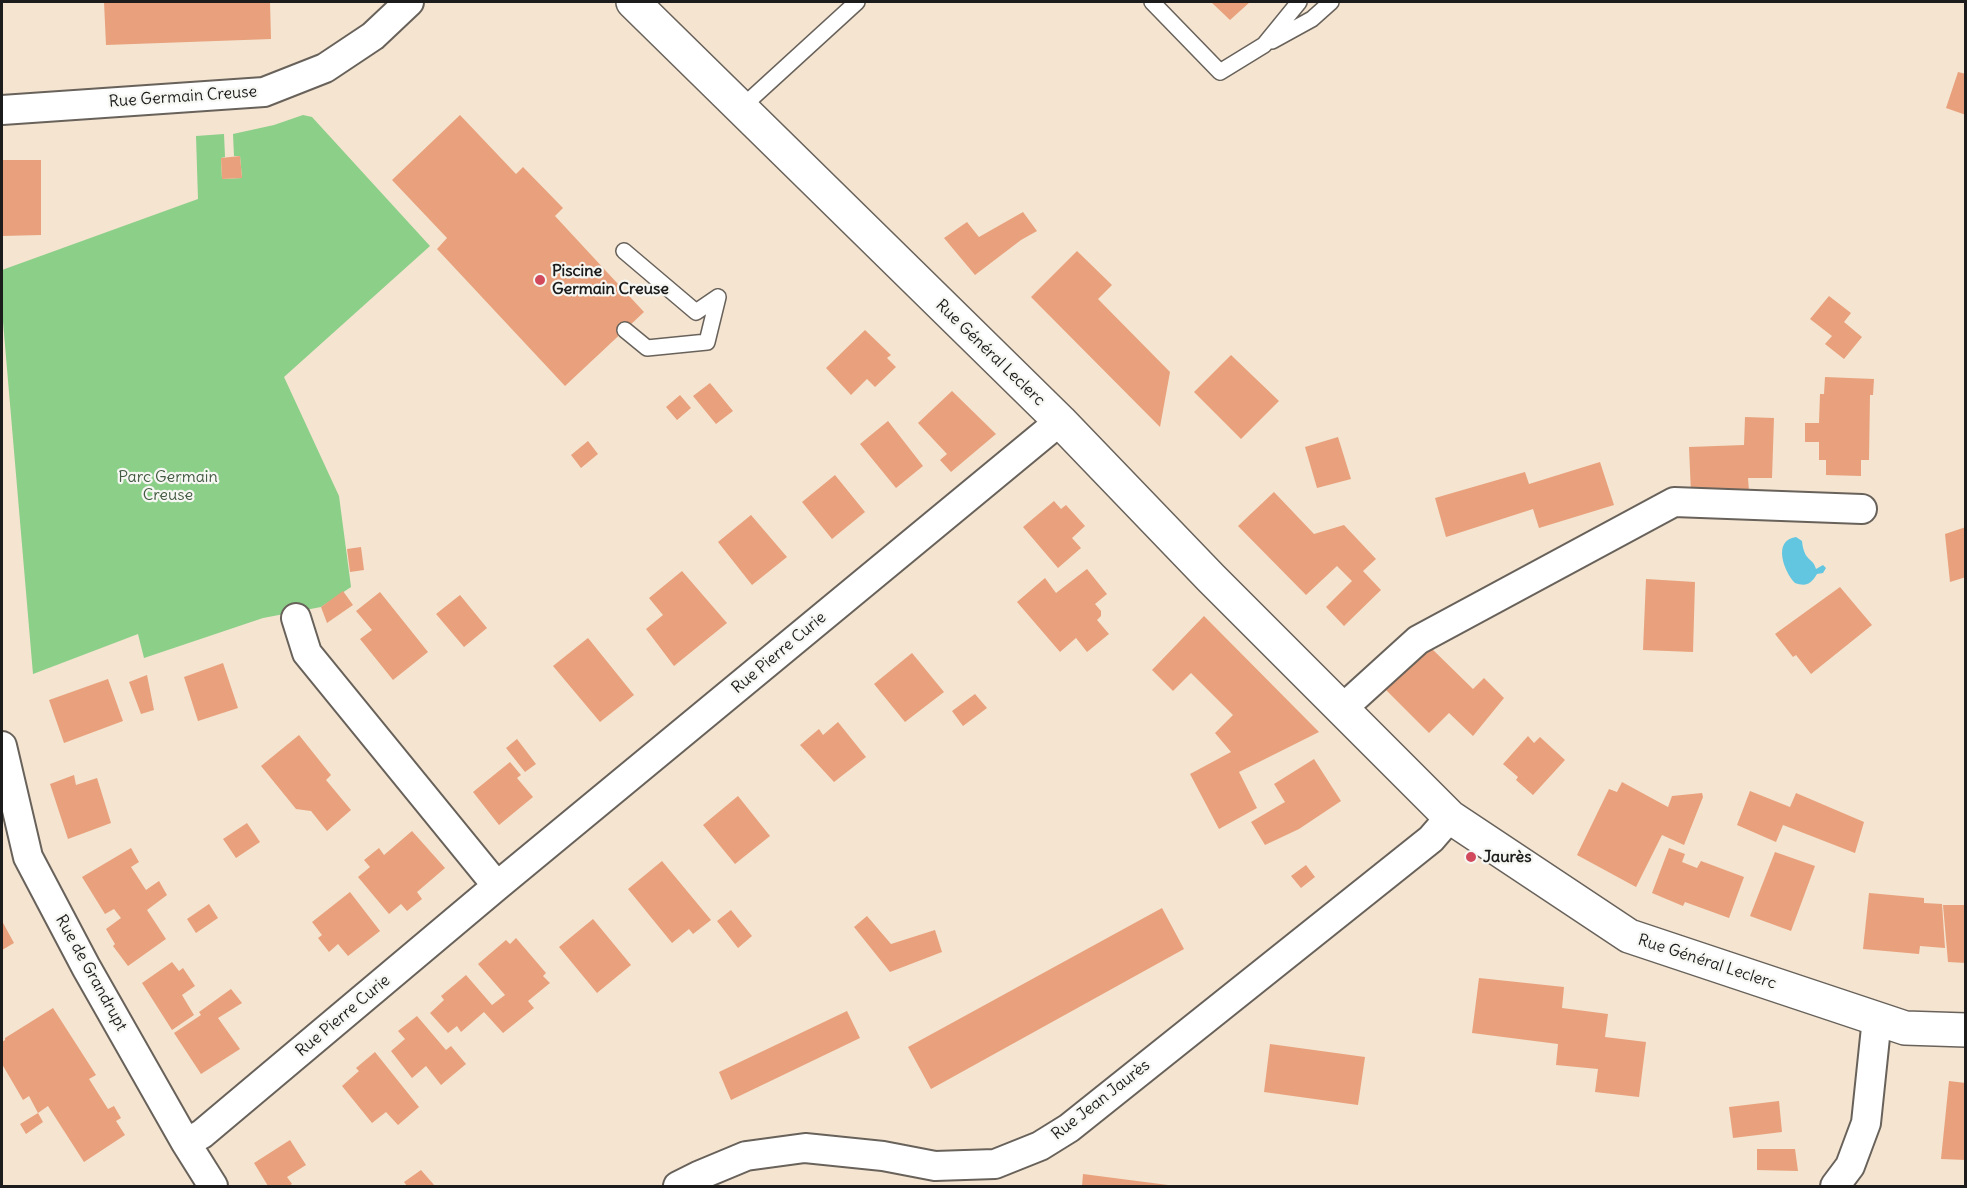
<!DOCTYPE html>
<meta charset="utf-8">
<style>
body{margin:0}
#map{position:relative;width:1967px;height:1188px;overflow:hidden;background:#f4e4d0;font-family:Delius,sans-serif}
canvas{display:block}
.frame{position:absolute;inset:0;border:3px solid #1c1c1c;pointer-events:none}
</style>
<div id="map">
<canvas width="1967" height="1188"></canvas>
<div class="frame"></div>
</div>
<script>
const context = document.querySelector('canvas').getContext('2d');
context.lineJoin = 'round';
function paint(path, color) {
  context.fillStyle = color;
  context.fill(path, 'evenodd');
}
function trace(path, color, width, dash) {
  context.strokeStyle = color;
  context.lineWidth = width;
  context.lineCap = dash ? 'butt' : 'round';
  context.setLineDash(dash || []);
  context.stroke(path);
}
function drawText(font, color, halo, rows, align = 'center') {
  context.font = font + ' Delius,sans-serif';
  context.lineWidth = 4.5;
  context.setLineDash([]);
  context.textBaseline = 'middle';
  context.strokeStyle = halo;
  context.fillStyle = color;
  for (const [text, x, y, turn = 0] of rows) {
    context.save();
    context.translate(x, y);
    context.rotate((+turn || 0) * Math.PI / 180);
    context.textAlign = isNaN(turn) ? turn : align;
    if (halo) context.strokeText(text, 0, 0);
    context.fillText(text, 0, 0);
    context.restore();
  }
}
const green = new Path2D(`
 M303,115L312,117L430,246L284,377L339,496L351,587L321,607L263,618L144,658L138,634L33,674L2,310V270L198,199L196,136L224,134L225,157L221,158L222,179L242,178L240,156H234L233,134L274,125Z`);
const water = new Path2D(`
 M1796,537L1802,541C1804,562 1813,557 1816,569L1823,565L1826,568L1823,573L1817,574C1811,584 1806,587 1795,583C1784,572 1772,540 1796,537Z`);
const building = new Path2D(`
 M104,2H270L271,39L106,45Z
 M1211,2H1250L1230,20Z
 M1958,72L1966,74V115L1946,108Z
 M460,115L516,174L523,167L563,208L555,216L644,312L565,386L437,249L447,238L392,180Z
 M240,156L242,178L222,179L221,158Z
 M2,160H41V235L2,236Z
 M1023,212L1037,231L1021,240L975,275L944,238L967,222L979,237Z
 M1077,251L1112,285L1098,299L1170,372L1160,427L1031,297Z
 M1829,296L1851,313L1844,322L1862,337L1844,359L1825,344L1832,336L1810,319Z
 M865,330L891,355L887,358L896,367L875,387L867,379L851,395L826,368Z
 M1231,355L1279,401L1241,439L1194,392Z
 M1825,377L1874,379L1873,395H1870L1869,460H1861V476L1826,475V460H1819V442H1805V423H1819L1820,394H1824Z
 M710,383L733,411L716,424L693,396Z
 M952,391L996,434L951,472L940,460L947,454L918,423Z
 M680,395L691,408L677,420L666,407Z
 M1745,417L1774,418L1772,478H1748L1749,491L1691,493L1689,447L1744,445Z
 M888,421L923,466L896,488L860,444Z
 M1338,437L1351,479L1317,488L1305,447Z
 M588,441L598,454L581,468L571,455Z
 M1600,462L1614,505L1539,528L1533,509L1446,537L1435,498L1525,472L1529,484Z
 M835,475L865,512L832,539L802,502Z
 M1274,492L1314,534L1344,525L1376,559L1363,571L1381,590L1344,626L1326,607L1352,581L1337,566L1306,595L1238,526Z
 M1054,501L1061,509L1066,505L1085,526L1072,538L1081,548L1058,568L1023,527Z
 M751,515L787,557L752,585L718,542Z
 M1966,527V577L1950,582L1945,534Z
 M361,547L364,570L350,572L347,549Z
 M1087,569L1107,594L1095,604L1101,611V616L1097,620L1109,634L1087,652L1076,638L1060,652L1017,602L1045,578L1056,593Z
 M682,571L727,623L674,666L646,629L663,615L649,598Z
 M1646,579L1695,582L1693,652L1643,650Z
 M1840,587L1872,625L1811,674L1796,655L1793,657L1775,634Z
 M343,591L353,605L327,623L321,607Z
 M380,592L428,652L393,680L360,639L372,630L356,611Z
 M460,595L487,628L464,647L436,614Z
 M1204,616L1319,732L1239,772L1257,808L1219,829L1190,774L1231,752L1215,733L1233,715L1191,673L1173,691L1152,670Z
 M588,638L634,695L600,722L553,666Z
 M1427,644L1473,689L1484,678L1504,698L1473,736L1449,713L1429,733L1382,686Z
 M912,653L944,692L905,722L874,684Z
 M223,663L238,708L198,721L184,677Z
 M147,675L154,710L141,714L129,682Z
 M108,679L123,721L64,743L49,700Z
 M975,694L987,708L963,726L952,711Z
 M838,722L866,757L834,782L800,745L819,729L823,735Z
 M299,735L331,775L326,780L351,810L327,831L311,811L296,809L261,766Z
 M1528,736L1534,743L1540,737L1565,760L1533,795L1516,780L1518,777L1503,764Z
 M517,739L536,764L525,772L506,748Z
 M1314,759L1341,801L1299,829L1265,845L1251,822L1285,802L1274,784Z
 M510,762L521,775L517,778L533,797L499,825L473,792Z
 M74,775L76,785L97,778L111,823L68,839L50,784Z
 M1622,782L1668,807L1672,796L1702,793L1703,797L1684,845L1662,835L1636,887L1577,855L1609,789L1617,792Z
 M1750,791L1790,807L1796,793L1864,822L1855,853L1783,825L1776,842L1737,825Z
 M738,796L770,836L735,864L703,825Z
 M247,823L260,842L236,858L223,839Z
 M412,831L445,868L417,892L422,899L407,911L401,904L389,914L358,877L370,867L364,860L379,848L384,855Z
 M131,848L139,862L131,867L146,890L159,881L167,895L147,910L166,939L128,966L113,946L115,944L106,929L121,918L114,909L105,914L82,877Z
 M1669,848L1685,854L1682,862L1697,868L1701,861L1744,877L1729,918L1685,902L1683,906L1652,893Z
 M1775,852L1815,866L1791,931L1750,916Z
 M662,861L711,920L693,934L689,929L672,943L628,889Z
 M1306,865L1315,877L1301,888L1291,876Z
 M350,892L380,931L348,956L338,944L329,952L318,938L322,935L312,922Z
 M1869,893L1924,898V903L1942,904L1945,948L1920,946L1919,954L1863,949Z
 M209,904L218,918L196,933L187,919Z
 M1943,905H1966V963L1948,962Z
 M1162,908L1184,949L931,1089L908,1047Z
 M731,910L752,936L738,948L717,921Z
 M867,916L891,944L935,930L942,952L890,972L854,927Z
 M593,919L631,965L597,993L559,947Z
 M2,921L14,943L2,950Z
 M516,938L546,973L543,976L550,983L528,1001L534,1008L503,1033L484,1012L461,1032L457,1026L448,1033L430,1013L444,1000L441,996L466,975L492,1005L505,995L478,964L506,940L510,944Z
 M172,962L179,971L183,968L195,986L182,995L194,1015L172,1030L142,983Z
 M1479,978L1564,987L1562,1008L1608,1014L1605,1037L1646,1042L1639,1097L1595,1092L1598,1069L1556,1065L1558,1044L1472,1033Z
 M231,989L242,1003L218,1018L240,1049L201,1074L174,1033L201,1015L199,1012Z
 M53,1008L96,1075L89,1079L108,1109L114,1106L121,1118L116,1121L125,1135L84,1162L48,1106L38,1113L29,1096L23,1100L2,1064V1042L5,1040V1038Z
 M847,1011L860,1038L731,1100L719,1072Z
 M417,1016L446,1050L451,1046L466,1064L441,1085L426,1066L412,1078L391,1051L405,1039L398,1031Z
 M1270,1044L1365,1057L1358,1105L1264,1092Z
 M375,1052L419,1107L398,1125L386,1112L372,1123L342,1086L359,1071L356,1068Z
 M1949,1081L1966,1083V1160L1941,1159Z
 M1779,1101L1782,1132L1733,1138L1729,1107Z
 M38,1113L43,1122L26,1134L20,1124Z
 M290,1140L306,1165L287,1177L292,1184L289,1186H268L254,1163Z
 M1757,1149H1795L1798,1171L1757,1170Z
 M421,1170L435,1186H407L404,1182Z
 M1083,1174L1168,1185V1186H1082Z`);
const lane = new Path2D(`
 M1152,2L1220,72L1264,45L1299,2
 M1272,41L1312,19L1331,2
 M741,108L857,2
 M624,251L696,312L718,297
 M625,330L647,348L707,342L718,297`);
const street = new Path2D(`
 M2,110L264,92L325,68L373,36L409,2
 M296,618L307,653L497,886
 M1342,709L1418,640L1674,502L1862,509
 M2,746L28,857L86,967L186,1143L213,1186
 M186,1143L202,1134L497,886L1060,421
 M678,1186L698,1176L746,1156L805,1148L883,1156L935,1166L995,1164L1040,1146L1069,1128L1431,839L1450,817
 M1835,1186L1850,1166L1866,1123L1877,1018`);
const primary = new Path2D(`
 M633,2L1060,421L1211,578L1450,817L1629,936L1905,1028L1966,1030`);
const markers = [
 [540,280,6,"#d1495b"],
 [1471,857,6,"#d1495b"]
];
const streetNames = [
 ["Rue Germain Creuse",183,97,-4],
 ["Rue Général Leclerc",990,353,44],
 ["Rue Pierre Curie",779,653,-40],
 ["Rue Général Leclerc",1707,962,18],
 ["Rue de Grandrupt",91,973,61],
 ["Rue Pierre Curie",343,1016,-40],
 ["Rue Jean Jaurès",1101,1100,-38]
];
const poiNames = [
 ["Piscine",552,271],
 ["Germain Creuse",552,289],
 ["Jaurès",1483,857]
];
const parkNames = [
 ["Parc Germain",168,477],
 ["Creuse",168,495]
];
paint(green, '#8bcf88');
paint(water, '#63c6e0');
paint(building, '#e8a17c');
trace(lane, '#68625b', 18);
trace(street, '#68625b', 32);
trace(primary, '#68625b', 36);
trace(lane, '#fff', 15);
trace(street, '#fff', 28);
trace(primary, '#fff', 33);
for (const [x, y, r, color] of markers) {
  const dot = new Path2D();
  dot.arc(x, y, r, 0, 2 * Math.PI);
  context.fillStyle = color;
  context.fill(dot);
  trace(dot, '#f6f6f2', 2);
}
drawText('16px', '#1c1c1c', '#f6f6f2', streetNames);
drawText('bold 16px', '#1c1c1c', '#f6f6f2', poiNames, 'left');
drawText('16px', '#435b42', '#f6f6f2', parkNames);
</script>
